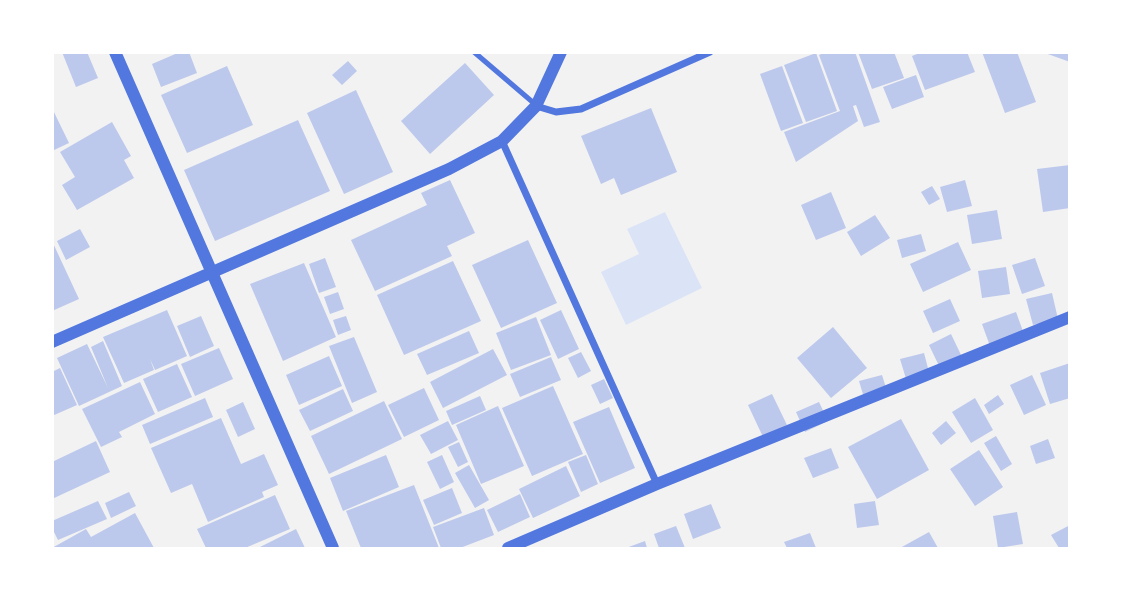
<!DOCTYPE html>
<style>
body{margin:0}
#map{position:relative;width:1122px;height:601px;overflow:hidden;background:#f2f2f2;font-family:"Open Sans",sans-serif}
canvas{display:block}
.frame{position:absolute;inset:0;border:54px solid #fff;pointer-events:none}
</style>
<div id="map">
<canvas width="1122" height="601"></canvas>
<div class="frame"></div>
</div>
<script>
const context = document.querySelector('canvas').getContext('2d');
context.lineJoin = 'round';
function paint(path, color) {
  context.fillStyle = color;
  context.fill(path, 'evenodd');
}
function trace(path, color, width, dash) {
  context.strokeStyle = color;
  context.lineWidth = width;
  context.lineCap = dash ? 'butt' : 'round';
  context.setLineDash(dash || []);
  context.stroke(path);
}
const green = new Path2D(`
 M665,212L702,288L626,325L601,272L639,254L627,229Z`);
const building = new Path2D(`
 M62,52H87L98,78L76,87Z
 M180,52H189L197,73L161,87L152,64Z
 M826,52H855L880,122L864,127L856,105L853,106L858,121L796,162L784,132L840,111L819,55Z
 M858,52H894L904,78L872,89Z
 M922,52H967L975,72L925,90L912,56Z
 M982,52H1017L1036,102L1005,113Z
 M1045,52H1070V62L1045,53Z
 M816,53L837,111L806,122L784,65Z
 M348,61L357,71L342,85L332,75Z
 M465,63L494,95L430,154L401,121Z
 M227,66L253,125L187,153L161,95Z
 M782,66L803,123L781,131L760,74Z
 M916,75L924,97L892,109L883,87Z
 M356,90L393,172L344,194L307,113Z
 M52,108L69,143L52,151Z
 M651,108L677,172L621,195L614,178L601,184L581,136Z
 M298,120L330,191L215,241L184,170Z
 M112,122L131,156L124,160L134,178L77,210L62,185L75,177L60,152Z
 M1070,165V208L1043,212L1037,169Z
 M450,180L475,233L447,246L452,256L375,291L351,240L427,205L421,193Z
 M965,180L972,206L947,212L940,187Z
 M932,186L940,199L929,205L921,192Z
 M831,192L846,228L816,240L801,205Z
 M997,210L1002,239L972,244L967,215Z
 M875,215L890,238L861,256L847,232Z
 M80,229L90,247L66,260L57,241Z
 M921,234L926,251L902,258L897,240Z
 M528,240L557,303L501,328L472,265Z
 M52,241L79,299L52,311Z
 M958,242L971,270L923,292L910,264Z
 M325,258L336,287L319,293L309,264Z
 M1035,258L1045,286L1022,294L1012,265Z
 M453,261L481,321L404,355L377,295Z
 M304,263L336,337L283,361L250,284Z
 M1006,267L1010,294L982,298L978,271Z
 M338,292L344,309L330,314L324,297Z
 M1052,293L1058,319L1033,325L1026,299Z
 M950,299L960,321L933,333L923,311Z
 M167,310L187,356L155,370L150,359L154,370L124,383L103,337Z
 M561,310L579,349L558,359L540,320Z
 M1016,312L1024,334L990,346L982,324Z
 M201,316L214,346L190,357L177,326Z
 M346,316L351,330L338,335L333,320Z
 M536,317L551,355L511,370L496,333Z
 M833,327L867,368L831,398L797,358Z
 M469,331L479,353L427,375L417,354Z
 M951,334L963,359L941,370L929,345Z
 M354,337L377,392L352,403L329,346Z
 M103,341L122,386L79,406L57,358L87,344L108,388L91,347Z
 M219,348L233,379L195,396L181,364Z
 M493,349L507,375L443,408L430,382Z
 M581,352L591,371L578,378L568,358Z
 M924,353L930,376L907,382L900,359Z
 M329,356L342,386L299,405L286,375Z
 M551,357L561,380L520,397L510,374Z
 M1070,363V398L1050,404L1040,373Z
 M177,364L192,397L158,412L143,379Z
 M60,368L77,405L52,416V372Z
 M882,375L888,394L865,401L859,381Z
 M1032,375L1046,405L1024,415L1010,385Z
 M604,379L613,398L600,404L591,385Z
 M140,382L155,414L119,432L122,437L101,447L82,409Z
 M553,386L583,454L532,476L502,408Z
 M424,388L439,420L404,437L388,405Z
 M343,389L353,411L310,431L299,410Z
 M772,394L787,425L763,437L748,405Z
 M998,395L1004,404L989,414L984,405Z
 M480,396L486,410L452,425L446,411Z
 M205,398L213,417L150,444L142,425Z
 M975,398L993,430L971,443L952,412Z
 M384,401L402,439L329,474L311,436Z
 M243,402L255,429L238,437L226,410Z
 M819,402L828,421L805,432L796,412Z
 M498,406L524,466L481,484L456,425Z
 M609,407L635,468L600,483L573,422Z
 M221,418L241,464L264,454L278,485L262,492L264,497L208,522L192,484L171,493L151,448Z
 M901,419L929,470L877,499L848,447Z
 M448,421L458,440L431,454L420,435Z
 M946,421L956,433L941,445L932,433Z
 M996,436L1012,464L1001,471L984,443Z
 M1048,439L1055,458L1036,464L1030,446Z
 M96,441L110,472L52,499V462Z
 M459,442L468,462L458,467L448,447Z
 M831,448L839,468L813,478L804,458Z
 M979,450L1003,487L975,506L950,469Z
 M386,455L399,487L343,511L330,478Z
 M442,455L454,482L440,489L427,462Z
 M586,455L598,484L581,492L568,462Z
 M469,465L489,500L475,508L455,473Z
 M566,466L580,496L533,518L519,489Z
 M414,485L439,548H361L346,511Z
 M452,488L462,513L434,525L423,500Z
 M129,492L136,506L111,518L105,503Z
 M520,494L530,517L498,532L487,510Z
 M275,495L290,529L245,548H206L197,529Z
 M98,501L107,519L58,540L52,528V521Z
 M875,501L879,525L857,528L854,504Z
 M711,504L721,528L693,539L684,514Z
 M484,508L494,535L460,548H441L433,527Z
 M1017,512L1023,544L998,548L993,516Z
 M135,513L154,548H52L86,529L91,537Z
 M1070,525V548H1059L1051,535Z
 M676,526L685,548H659L654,534Z
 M296,529L305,548H258Z
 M929,532L938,548H900Z
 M810,533L816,548H787L784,542Z
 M645,541L647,548H626Z`);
const service = new Path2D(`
 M474,52L536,105`);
const minor = new Path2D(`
 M536,106L556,112L581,109L710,52
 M502,141L657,484`);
const tertiary = new Path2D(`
 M115,52L333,548
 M52,342L449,169L502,141L536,106L561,52
 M508,548L657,484L1070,317`);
paint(green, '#dbe4f7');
paint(building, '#bdc9ec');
trace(service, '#5277de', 5);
trace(minor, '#5277de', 7);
trace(tertiary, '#5277de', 12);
</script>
